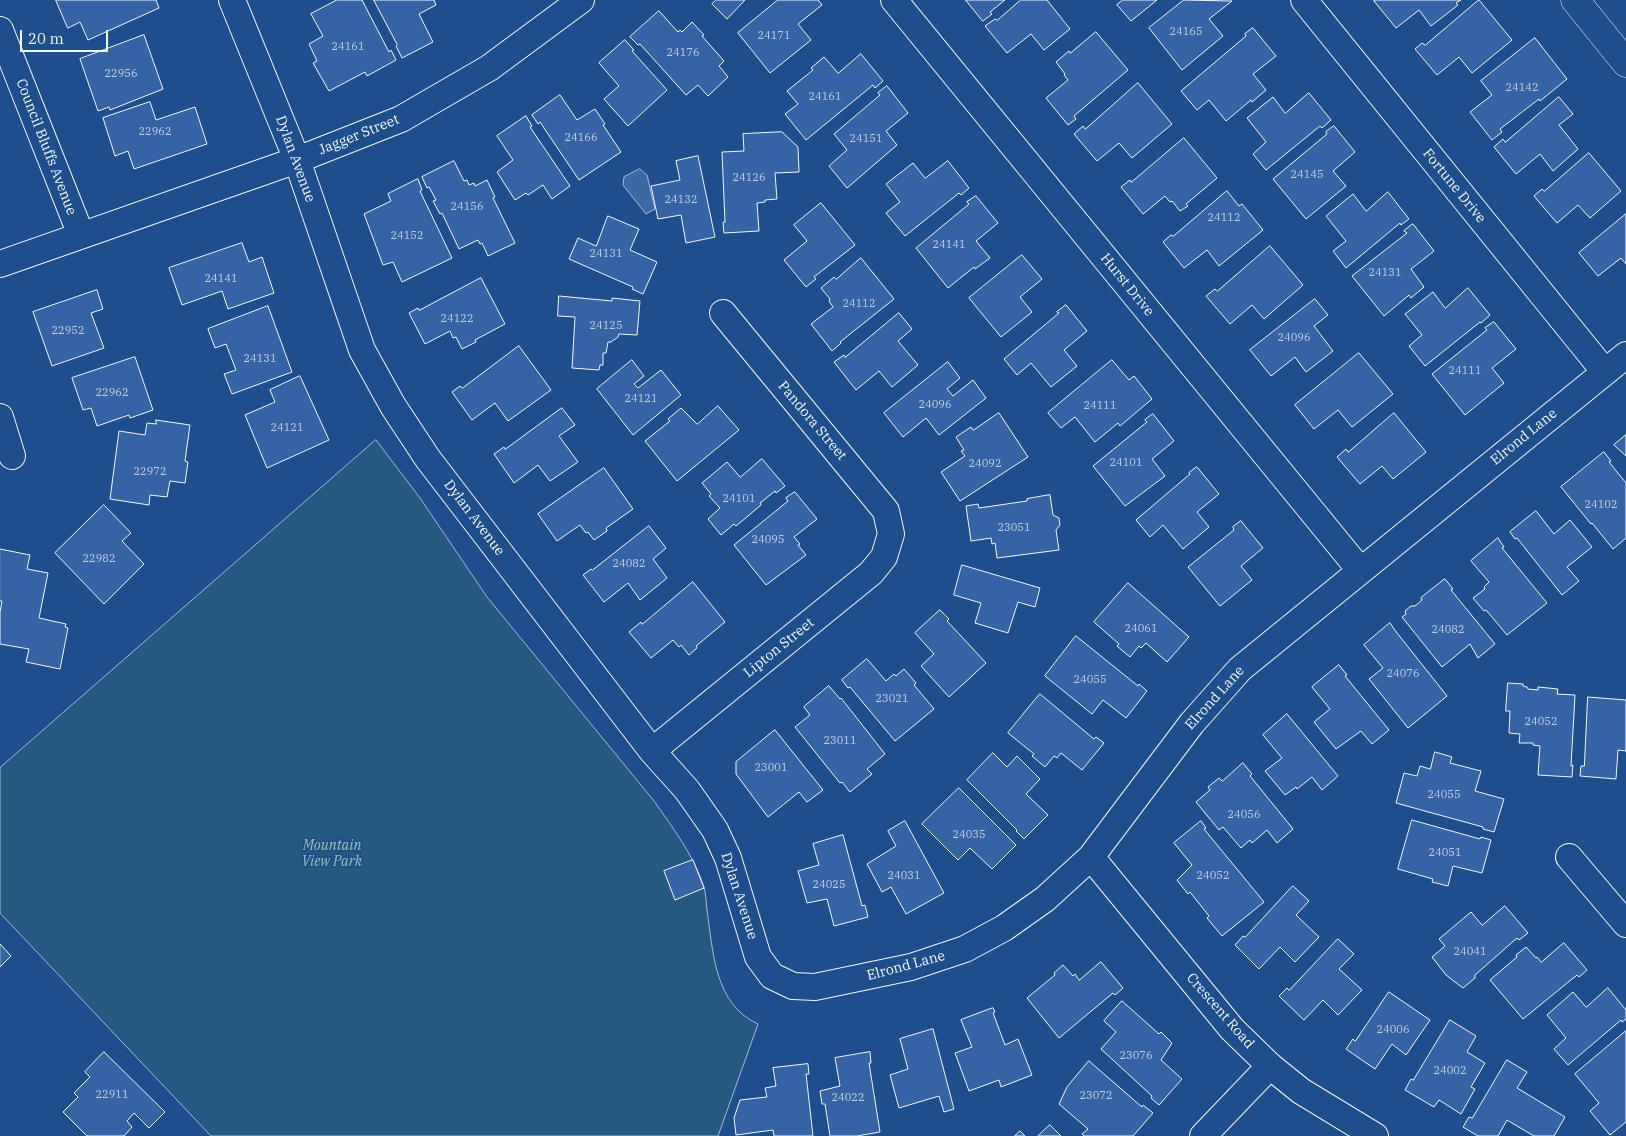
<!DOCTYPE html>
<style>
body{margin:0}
#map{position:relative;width:1626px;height:1136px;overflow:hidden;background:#1f4e8c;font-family:"IBM Plex Serif",serif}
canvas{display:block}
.scale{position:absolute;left:20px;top:30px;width:88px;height:22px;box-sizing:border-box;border:2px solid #f2f6ff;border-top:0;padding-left:6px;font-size:15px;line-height:18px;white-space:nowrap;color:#f2f6ff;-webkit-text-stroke:4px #1f4e8c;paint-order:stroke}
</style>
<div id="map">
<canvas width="1626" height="1136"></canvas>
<div class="scale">20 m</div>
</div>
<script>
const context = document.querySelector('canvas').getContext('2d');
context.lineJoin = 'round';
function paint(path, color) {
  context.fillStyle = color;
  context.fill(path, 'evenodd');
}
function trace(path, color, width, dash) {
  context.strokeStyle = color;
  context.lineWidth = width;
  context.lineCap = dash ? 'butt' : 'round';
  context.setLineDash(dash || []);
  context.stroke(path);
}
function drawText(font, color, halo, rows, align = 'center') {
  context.font = font + ' "IBM Plex Serif",serif';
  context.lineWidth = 4;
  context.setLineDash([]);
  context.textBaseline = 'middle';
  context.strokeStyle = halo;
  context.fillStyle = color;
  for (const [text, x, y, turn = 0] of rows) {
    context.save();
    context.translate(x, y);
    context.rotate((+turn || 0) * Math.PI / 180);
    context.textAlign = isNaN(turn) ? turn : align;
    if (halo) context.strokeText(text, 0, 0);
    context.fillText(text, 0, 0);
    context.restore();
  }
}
const green = new Path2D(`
 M376,440L420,498L487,597L654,801C673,828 694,856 704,887C706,894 706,903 707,910C713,951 714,1004 758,1024L718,1136H211L0,913V768Z`);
const water = new Path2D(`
 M640,169L647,175L655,209L646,214L623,185L624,177Z`);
const building = new Path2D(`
 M56,0H156L159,8L88,40L80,22L68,28Z
 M337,0H362L389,52L391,50L396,60L367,76L365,72L329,91L313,63L317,61L309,44L323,36L311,14Z
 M374,0H434L436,5L419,14L433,42L402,58L396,46L397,45Z
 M716,0H745L727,19L712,4Z
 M778,0H818L822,5L798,24L811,40L770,73L738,33Z
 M966,0H1005L990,12L992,14L983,21Z
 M1021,0H1047L1070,29L1044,50L1031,34L1007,53L985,26L995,19L997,20Z
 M1123,0H1157L1131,21L1117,5Z
 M1184,0L1232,1L1209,19L1223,36L1182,70L1149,28Z
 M1376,0H1461L1456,3L1458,5L1431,26L1419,10L1396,28L1374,1Z
 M1479,0L1512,40L1472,73L1459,57L1437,75L1415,49L1422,43L1425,45Z
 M659,11L678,32L680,30L682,32L692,22L704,35L702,36L724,61L719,66L728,77L708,96L698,85L686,95L640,44L638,45L630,37Z
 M1253,28L1276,56L1253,74L1266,90L1252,102L1251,100L1226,121L1209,100L1197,110L1181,91L1246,36L1245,34Z
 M1096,32L1128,70L1074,116L1076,119L1068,125L1046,98L1068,80L1064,75L1065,74L1056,62L1069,51L1070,53Z
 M144,35L163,89L110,110L109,107L98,111L80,59Z
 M1535,38L1567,79L1540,101L1539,99L1500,129L1502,132L1492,140L1470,112L1492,95L1481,81Z
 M625,40L634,50L632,51L667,90L628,126L604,99L619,86L599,63Z
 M861,54L883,81L875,88L873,85L806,140L785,114L798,104L787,91L813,70L811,68L824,57L838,73Z
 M1138,83L1172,124L1132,158L1119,143L1097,161L1074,134L1083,126L1085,129Z
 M887,86L908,113L886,131L897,145L847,188L829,166L847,150L834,134L880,95L878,93Z
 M1309,93L1331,120L1322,128L1320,126L1266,170L1253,154L1266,142L1247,118L1273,97L1285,113Z
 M560,95L577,120L595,109L605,124L603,125L621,152L579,180L540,122L538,124L532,115Z
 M1559,97L1573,114L1559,125L1578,149L1553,171L1540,154L1516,174L1494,147L1503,139L1505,142Z
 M150,102L156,120L195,107L207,144L134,169L128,151L115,156L103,118Z
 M526,116L532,126L530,127L570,186L552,199L543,185L528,195L526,193L515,200L497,172L513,160L497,136Z
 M1334,126L1355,152L1333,171L1346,186L1306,219L1273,179L1327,134L1326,132Z
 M782,132L798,147L799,172L775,173L777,199L765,200V202L757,203L759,231L724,233L723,222H725L722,152L744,151L743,134Z
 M1184,138L1217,178L1186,204L1188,206L1180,211L1172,201L1170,202L1165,196L1143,214L1121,187L1130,180L1131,182Z
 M1589,153L1621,191L1590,218L1578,205L1557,223L1534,196L1542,189L1544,191Z
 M698,156L715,237L686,243L681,215L658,219L651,186L680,180L676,161Z
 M454,161L464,181L467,180L469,185L474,183L475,186L487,180L495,197L493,198L515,243L488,256L482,243L480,244L478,240L459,249L442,213L440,214L433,201L436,200L429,187L427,188L422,177Z
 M948,161L969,188L961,195L959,193L905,236L886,213L900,202L886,184L913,163L925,178Z
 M418,179L422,190L420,191L452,258L402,282L393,262L383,265L364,214L391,201L388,194Z
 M1227,191L1239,206L1242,204L1263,230L1219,266L1207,250L1184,268L1163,242L1171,235L1173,236Z
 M1388,192L1409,219L1401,225L1400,223L1346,268L1333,251L1346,241L1326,216L1353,194L1366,211Z
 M976,196L998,223L976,241L990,258L975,269L974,267L948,288L916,248L969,204L967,202Z
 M821,203L855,245L814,277L816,279L806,287L784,260L807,241L794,225Z
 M1626,214V264L1621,258L1598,276L1579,253Z
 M608,216L639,229L630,250L657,262L643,294L632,289L633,287L569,259L578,238L596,246Z
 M1413,224L1434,251L1411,269L1424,287L1411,298L1409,295L1384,316L1352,276L1407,233L1404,231Z
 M242,243L249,262L262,257L274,293L228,309L222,291L182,305L169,268Z
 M1270,246L1303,285L1264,319L1252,305L1230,324L1206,296L1215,289L1217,291Z
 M1022,255L1042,279L1020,297L1032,312L1001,337L969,298Z
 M861,258L894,299L840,342L841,343L832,351L811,324L833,307L829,301L830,299L821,288L834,277L836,279Z
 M481,278L505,324L475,340L476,342L462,349L456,337L453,338L450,331L425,344L409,313L418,308L419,310Z
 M1468,288L1490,315L1481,323L1480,322L1425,366L1409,346L1422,335L1405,314L1433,292L1445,308Z
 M97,290L103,309L91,313L104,348L52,366L33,312Z
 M559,296L612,301V298L640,301L637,335L619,334L618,337L611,342H608L606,353H603V365H600L599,370L572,368L575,317L558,316Z
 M1315,299L1328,315L1314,326L1333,351L1306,372L1295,357L1271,376L1250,350Z
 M1066,305L1087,331L1064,350L1077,366L1051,387L1031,363L1017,375L1004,359L1059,313L1057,312Z
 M268,306L292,372L232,394L224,374L236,370L226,344L215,348L208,329Z
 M899,313L912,329L898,341L918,365L892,387L879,371L856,390L834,362L844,355L845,357Z
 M1494,322L1516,349L1492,368L1504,383L1465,415L1432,374L1487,330L1485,328Z
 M519,346L551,390L508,421L495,403L472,420L452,392L460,386L462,388Z
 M1359,353L1393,394L1352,427L1338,410L1314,429L1295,405Z
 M135,357L153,410L130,418L129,415L97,426L91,408L83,410L72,378Z
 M632,360L644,376L634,384L638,388L661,370L681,395L633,435L597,389Z
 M1112,360L1129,380L1134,376L1152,399L1120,426L1118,423L1095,442L1075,417L1061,428L1048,413Z
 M948,362L960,378L947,389L953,396L973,380L986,398L939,435L926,418L903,437L884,413Z
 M300,376L329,440L267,468L245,415L275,402L270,390Z
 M718,406L739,430L677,481L645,441L670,421L668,419L681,408L697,424Z
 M562,408L575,425L559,436L578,462L550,481L538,465L514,483L494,454L504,447L505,449Z
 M999,413L1028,457L960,501L941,472L965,456L961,451L964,450L956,437L971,427L973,430Z
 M1394,413L1426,452L1393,479L1382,466L1360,484L1337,457L1346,449L1348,452Z
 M1153,414L1174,441L1152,459L1165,476L1125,506L1093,466L1147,422L1145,420Z
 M156,420L190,425L185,461L188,462L185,483L170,481L167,497L150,495L149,505L110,499L119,431L145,435L147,423L156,424Z
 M1626,435V456L1614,445Z
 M1604,452L1611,461L1609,462L1626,483V538L1613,549L1592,523L1591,524L1561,487Z
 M762,459L785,486L776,493L775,491L760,503L761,505L736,526L734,524L721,535L708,519L720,508L709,496L711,494L702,483L727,462L740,477Z
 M1197,467L1219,494L1197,512L1209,527L1183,549L1163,525L1150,537L1136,520L1190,474L1189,473Z
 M604,468L633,509L606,528L607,531L594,540L588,532L586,533L580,525L557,541L538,514Z
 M795,492L817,519L794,537L800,544L798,545L806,555L766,585L734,545L788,501L786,498Z
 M1050,495L1053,515L1059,518L1060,525L1056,530L1059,550L997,558L995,543L992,544L991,538L971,541L966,506L978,504L979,508L1027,501V499Z
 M104,505L131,533L122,541L144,564L104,604L55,553Z
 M1536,511L1554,534L1570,520L1592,547L1567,567L1579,581L1562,595L1517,538L1515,539L1510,532Z
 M1241,521L1263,548L1241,566L1252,580L1220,606L1188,567L1234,530L1233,527Z
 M649,526L666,548L653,559L667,578L640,600L628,583L604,602L583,575L591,569L592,570Z
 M1498,538L1504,547L1502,548L1547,603L1507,635L1486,610L1484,611L1473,598L1485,589L1484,587L1489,582L1471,561Z
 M0,549L30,555L27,569L48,573L39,618L66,624L65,627L68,628L60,669L26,662L29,649L0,644V612L2,601H0Z
 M962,565L1040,588L1035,607L1018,602L1008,633L975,623L981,603L954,595Z
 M1445,579L1453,589L1451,590L1495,644L1478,658L1470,644L1442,667L1402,617L1406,614L1405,611L1411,606H1415L1422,600L1421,598Z
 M693,582L725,622L696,646L697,648L689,655L681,645L679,647L673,640L651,658L629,632L641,622L642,624Z
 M1128,583L1189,637L1167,662L1146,643L1141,648L1139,646L1130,657L1117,646L1119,644L1094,622Z
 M940,610L949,619L947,621L986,663L949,697L921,666L934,654L915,633Z
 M1390,623L1397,633L1447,696L1408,728L1369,679L1383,668L1364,645Z
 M1076,636L1138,686L1139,684L1147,691L1126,718L1103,700L1092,714L1045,676Z
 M867,659L886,681L894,674L896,676L904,669L916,683L914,685L934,709L895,741L850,687L848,688L842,680Z
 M1339,665L1347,675L1345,676L1389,730L1372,744L1361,731L1336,749L1314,722L1330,709L1312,687Z
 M1508,683L1523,684V686L1527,687L1528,689L1538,690V687L1558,689L1557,694L1575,695L1571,766L1573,765L1572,777L1538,775L1540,746L1533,745V743H1519L1520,734L1509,733L1510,711H1506Z
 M829,686L840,699L841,698L885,754L867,769L872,774L850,792L842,782L840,783L795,727L810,715L804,707Z
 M1040,694L1094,739L1096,737L1104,743L1082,770L1061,753L1057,758L1054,756L1045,767L1032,756L1034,754L1008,733Z
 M1588,697L1626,700V751L1618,750L1616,779L1580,776L1581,766H1584Z
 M1287,714L1338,776L1322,790L1312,777L1297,789L1296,787L1285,795L1265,771L1282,758L1263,735Z
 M775,730L823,790L807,802L799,792L768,817L736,774V762Z
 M1435,752L1452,757L1450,763L1481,771L1475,791L1504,799L1494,832L1483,829V827L1396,803L1404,773L1417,776L1420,766L1430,769Z
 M993,753L1007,767L1017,756L1040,779L1026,794L1048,815L1024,839L1016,831L1017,830L967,780Z
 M1243,763L1252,774L1250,776L1293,829L1277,843L1267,830L1252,843L1250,840L1241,848L1223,827L1219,830L1196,802L1210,790L1208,787L1219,778L1222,781Z
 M959,788L1016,845L992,869L970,848L958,860L922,824Z
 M1412,820L1480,839L1481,837L1491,840L1482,873L1453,866L1448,886L1432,882L1433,879L1398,869Z
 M905,821L944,893L906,914L891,887L882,892L867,864L896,846L888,831Z
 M1201,821L1206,828L1204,829L1264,902L1222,936L1207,918L1209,916L1190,892L1188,894L1177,880L1192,865L1174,843Z
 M843,835L862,906L865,905L868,917L834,926L827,899L807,903L798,871L819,865L813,844Z
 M693,860L704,888L675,900L664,871Z
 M1293,886L1309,901L1296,915L1319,937L1295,962L1280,947L1259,969L1235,945L1243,936L1245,937Z
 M1505,906L1528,933L1519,940L1517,938L1475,975V978L1463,988L1446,975L1432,957L1445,946L1439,939L1471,912L1482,925Z
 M1338,939L1354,954L1339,969L1362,990L1338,1015L1323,1000L1304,1020L1279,996L1287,988L1289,990Z
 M1564,943L1587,970L1579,977L1577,975L1523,1019L1490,980L1517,957L1516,955L1526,947L1536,958L1537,957L1541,962Z
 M0,944L11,956L0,967Z
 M1101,962L1123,988L1115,995L1113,993L1059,1038L1027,998L1055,975L1054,973L1063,965L1073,976L1075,974L1079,980Z
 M1608,988L1626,1010V1019L1622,1022L1621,1020L1568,1065L1554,1049L1566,1038L1547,1015L1573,992L1586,1007Z
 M1389,992L1430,1020L1406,1055L1392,1044L1375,1069L1346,1049L1353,1039L1355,1041Z
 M1122,1001L1159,1034L1161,1032L1172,1043L1161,1060L1182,1079L1159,1105L1151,1098L1152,1096L1101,1049L1116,1032L1104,1021Z
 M993,1008L995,1012L993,1013L1005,1045L1018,1039L1032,1075L1001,1087L999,1080L969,1091L955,1053L972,1047L961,1020Z
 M1450,1020L1476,1036L1467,1052L1485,1063L1471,1087L1475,1089L1461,1114L1439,1100L1434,1107L1405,1090L1411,1079L1413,1080Z
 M933,1029L954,1109L944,1112L939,1096L899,1108L890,1075L908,1069L900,1039Z
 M1626,1031V1122L1610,1135L1590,1111L1599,1103L1575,1074Z
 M104,1052L165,1112L149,1128L134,1113L127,1121L132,1127L124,1136H87L63,1112L78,1097L74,1093L90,1077L85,1072Z
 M870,1052L871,1063H869L880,1132L857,1136H830L825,1104H822L820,1091L840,1086L835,1058Z
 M1507,1060L1527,1072L1517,1088L1565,1117L1554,1136H1534L1507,1120L1498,1136H1478L1463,1127L1469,1117L1472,1118Z
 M1089,1061L1142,1107L1143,1105L1153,1113L1133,1136H1084L1082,1134L1088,1129L1059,1104L1067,1087Z
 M808,1064L809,1074H806L813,1136H774L773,1130L736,1135L734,1118L740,1100L767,1097L765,1088L776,1086L773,1068Z
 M1050,1125L1061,1136H1038Z
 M1020,1131L1025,1136H1015Z`);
const street = new Path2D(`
 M232,0L297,160L362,350L393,406L428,459L652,751L687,790L715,830L728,858L758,957L772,976L793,986L815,987L911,967L965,949L1004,928L1045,899L1091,857L1192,723L1240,669L1626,355
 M894,0L1360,570
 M1304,0L1605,372
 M0,30L81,235
 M0,264L297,160L401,119L489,68L581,0
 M0,417L12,456
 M652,751L871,573L884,557L891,534L886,511L723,313
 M1091,857L1232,1029L1270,1066L1301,1091L1375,1136
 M1569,857L1626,924
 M1203,1136L1270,1066`);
const secondary = new Path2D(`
 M1575,0L1626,63`);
const numberNames = [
 ["24165",1186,32],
 ["24171",774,36],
 ["24161",348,47],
 ["24176",683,53],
 ["22956",121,74],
 ["24142",1522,88],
 ["24161",825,97],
 ["22962",155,132],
 ["24166",581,138],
 ["24151",866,139],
 ["24145",1307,175],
 ["24126",749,178],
 ["24132",681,200],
 ["24156",467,207],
 ["24112",1224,218],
 ["24152",407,236],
 ["24141",949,245],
 ["24131",606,254],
 ["24131",1385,273],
 ["24141",221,279],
 ["24112",859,304],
 ["24122",457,319],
 ["24125",606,326],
 ["22952",68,331],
 ["24096",1294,338],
 ["24131",260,359],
 ["24111",1465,371],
 ["22962",112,393],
 ["24121",641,399],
 ["24096",935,405],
 ["24111",1100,406],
 ["24121",287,428],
 ["24101",1126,463],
 ["24092",985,464],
 ["22972",150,472],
 ["24101",739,499],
 ["24102",1601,505],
 ["23051",1014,528],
 ["24095",768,540],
 ["22982",99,559],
 ["24082",629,564],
 ["24061",1141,629],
 ["24082",1448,630],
 ["24076",1403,674],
 ["24055",1090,680],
 ["23021",892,699],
 ["24052",1541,722],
 ["23011",840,741],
 ["23001",771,768],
 ["24055",1444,795],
 ["24056",1244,815],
 ["24035",969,835],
 ["24051",1445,853],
 ["24031",904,876],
 ["24052",1213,876],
 ["24025",829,885],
 ["24041",1470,952],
 ["24006",1393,1030],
 ["23076",1136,1056],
 ["24002",1450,1071],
 ["22911",112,1095],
 ["23072",1096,1096],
 ["24022",848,1098]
];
const streetNames = [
 ["Jagger Street",359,135,-22],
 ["Council Bluffs Avenue",46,147,69],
 ["Dylan Avenue",295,159,70],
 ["Fortune Drive",1454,186,51],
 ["Hurst Drive",1127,285,51],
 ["Pandora Street",812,421,50],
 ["Elrond Lane",1524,437,-39],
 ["Dylan Avenue",474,518,53],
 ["Lipton Street",779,648,-39],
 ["Elrond Lane",1215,698,-48],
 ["Dylan Avenue",739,896,72],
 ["Elrond Lane",906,966,-15],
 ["Crescent Road",1220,1011,49]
];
const parkNames = [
 ["Mountain",332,846],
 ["View Park",332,862]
];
paint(green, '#245a82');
trace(green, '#a8bbd7', 1);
paint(water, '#3b69a3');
trace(water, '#a8bbd7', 1);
paint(building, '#3563a3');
trace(building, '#f2f6ff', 1);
trace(street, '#f2f6ff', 28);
trace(secondary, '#f2f6ff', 29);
trace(street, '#1f4e8c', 26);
trace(secondary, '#1f4e8c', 28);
drawText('11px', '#c3d1e8', null, numberNames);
drawText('14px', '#f2f6ff', '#1f4e8c', streetNames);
drawText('italic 14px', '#97c8a6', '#1f4e8c', parkNames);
</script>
